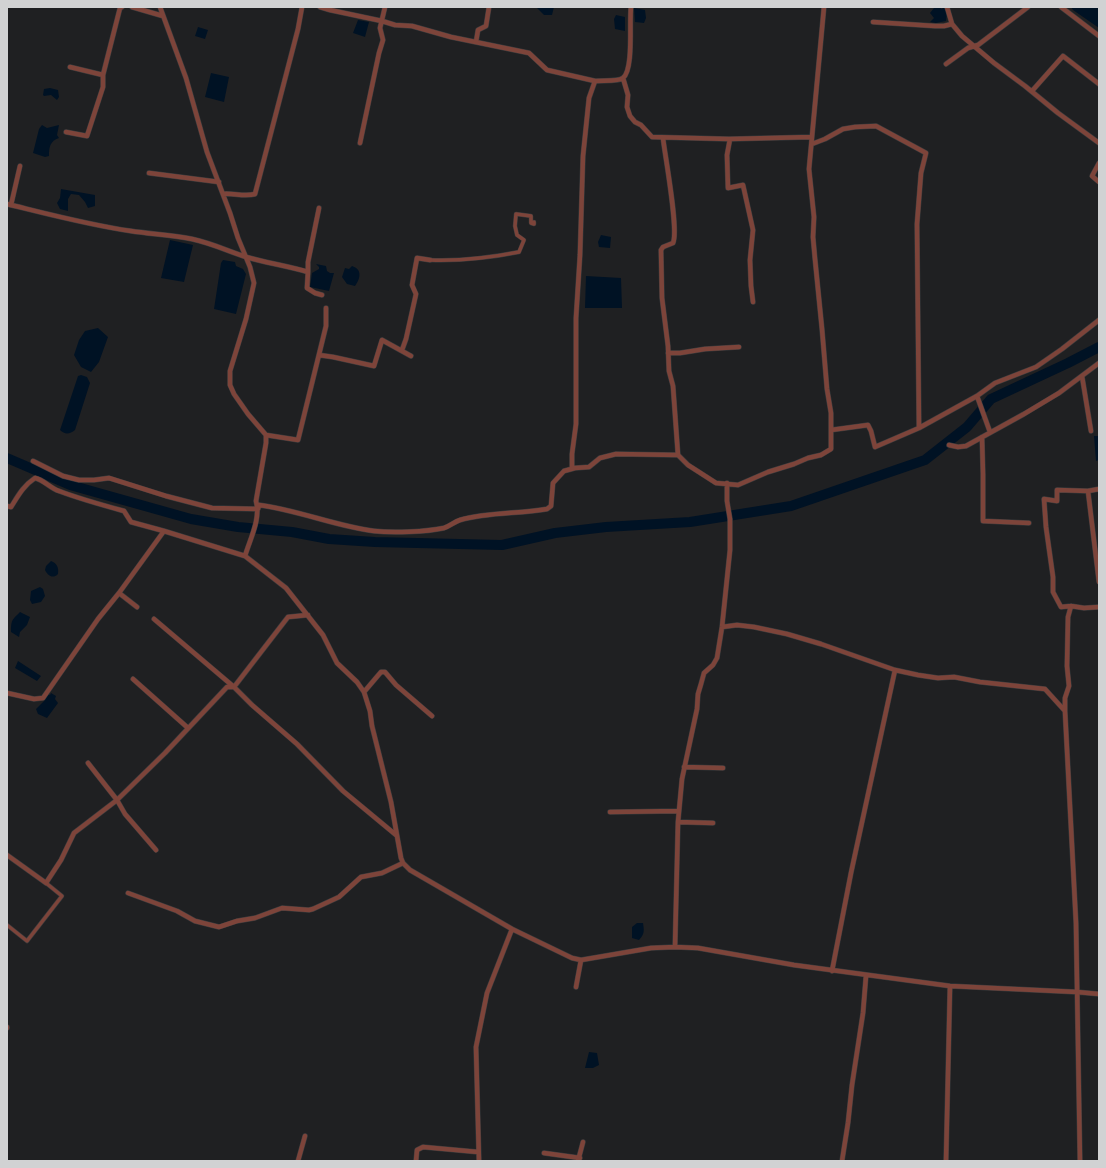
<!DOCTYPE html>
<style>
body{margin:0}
#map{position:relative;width:1106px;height:1168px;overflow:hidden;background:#1f2022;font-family:"Work Sans",sans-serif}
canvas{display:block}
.frame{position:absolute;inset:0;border:8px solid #d1d2d3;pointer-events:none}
</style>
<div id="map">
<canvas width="1106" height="1168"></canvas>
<div class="frame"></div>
</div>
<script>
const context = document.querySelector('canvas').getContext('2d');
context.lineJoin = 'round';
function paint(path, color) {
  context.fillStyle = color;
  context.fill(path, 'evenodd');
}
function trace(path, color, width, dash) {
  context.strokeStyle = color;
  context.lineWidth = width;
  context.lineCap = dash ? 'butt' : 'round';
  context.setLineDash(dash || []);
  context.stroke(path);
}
const water = new Path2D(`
 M536,7H554L552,15H544Z
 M939,7L942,9L943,7L947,12L946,21L936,23L930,22L934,18L930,13L934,8Z
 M1071,7H1099V28L1073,10Z
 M634,8L645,10L646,18L644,23L635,22Z
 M616,15L625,17V31L615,29L614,19Z
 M358,20L369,22L365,37L353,33Z
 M198,27L208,30L205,39L195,36Z
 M211,73L229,77L224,102L205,97Z
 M50,88L58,90L59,97L57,100L51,95L44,96L43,95L44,89Z
 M42,125L47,128L59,125L57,135L59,138C50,141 49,147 49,156L45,157L33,153L39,129Z
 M61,189L95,195V206L88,208L85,202L79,195L71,194L68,199V211L60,209L57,203L60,198Z
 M601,235L611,237L610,248L599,247L598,242Z
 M170,240L193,245L184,282L161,278Z
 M223,260L235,262L236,266L243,269L246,274L236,314L214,309L221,263Z
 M316,264L326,266L327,271L330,273H334L329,291L310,287L312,273L319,269V267Z
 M352,266C362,269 361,278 355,286L347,284L342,277L345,268L349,269Z
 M586,276L621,278L622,308H585Z
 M98,328L108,337L99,362L91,372L81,367L74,355L79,340L85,331Z
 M81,375L87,377L90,383L75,430C70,434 65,435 60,430L78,376Z
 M1094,436H1099V460L1096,461Z
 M51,561C57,563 59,568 58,574C53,579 48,576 45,570L46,566Z
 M40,587L43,589L45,596L41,602L32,604L30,600L31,591Z
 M20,612L30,617L27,625L20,632L19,637L11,632C11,620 12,620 20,612Z
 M18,661L41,676L37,681L15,668Z
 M51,693L56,696L55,699L58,703L47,718L38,714L36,709L45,700L47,694L50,695Z
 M637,923H643C644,930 645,934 639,940L632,938V927Z
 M589,1052L597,1053L599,1065L593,1068H585Z`);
const river = new Path2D(`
 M7,458L70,485L191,519L238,527L292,532L329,539L375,542L502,545L555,533L606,527L690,522L791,506L925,460L967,427L991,399L1068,363L1099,347`);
const pedestrian = new Path2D(`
 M430,260C460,261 489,258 519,252L524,240L517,235L515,226L516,214L531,216V223L534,224V222
 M7,925L27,941L62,896L46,883`);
const minor = new Path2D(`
 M132,7L163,16
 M160,7L186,78L207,152L230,213L238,238L250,267L254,283L246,319L230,371V385L234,394L248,414L266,435V443L256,501C261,519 250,539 245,556L286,588L323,635L337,663L357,682L364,692L370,711L372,726L391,802L401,858L403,863L410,870L512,929L487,993L476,1047L479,1161
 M320,7L330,10L382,21L395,25L412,26L451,37L529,53L547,70L595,81
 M947,7L952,24
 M1061,7L1099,36
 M873,22L935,26H944L952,24L962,36L994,63L1025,86L1058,113L1099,143
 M476,42L478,30L486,26L489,7
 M946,64L968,48L978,45L1028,7
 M70,67L103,75
 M623,78L628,95L627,107L630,116L635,122L641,125L652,137L729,139L812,137
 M1032,91L1063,56L1099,84
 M66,132L87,136L103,87V75L120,8L122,7
 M663,138C665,156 679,230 673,243L663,247L661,250L662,298L668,346L669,371L673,386L678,455
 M730,139L727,155L728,188L743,185L753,230L750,260L751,286L753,302
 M360,143L379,53L383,40L380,28L385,7
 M812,144L825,139L843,129L855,127L876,126L926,153L921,173L917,224L919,428
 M1099,163L1092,176L1099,182
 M149,173L219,182
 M223,194C234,193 245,197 255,194L298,29L302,7
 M7,204C48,214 89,225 131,231C151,234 172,235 192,239C211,243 228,251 246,257C267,263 288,266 308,272L307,288L315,293L322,295
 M11,205L20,166
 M308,272V262L319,208
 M402,350L406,339L416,294L412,285L417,258L430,260
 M668,353H680L705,349L739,347
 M319,355L333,357L374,366L382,340L411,356
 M1082,376L1091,431
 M977,396L990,432
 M831,430L868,425L871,431L875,447L919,428L977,396L995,383L1036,367L1062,349L1099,320
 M266,435L298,440L326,326V308
 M982,437L983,474V521L1029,523
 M949,445L958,447L966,446L1024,414L1059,393L1099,363
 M33,461L63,476L79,480H94L109,478L166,496L212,508L258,509L259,505C298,510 335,526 374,531C392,533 426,532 444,528C450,526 454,522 460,520C488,512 519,514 547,509L551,506L553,483L564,471L575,468L589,467L600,458L616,454L678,455L688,465L716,483L738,485L768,472L794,464L808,458L821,455L831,449V413L827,389L822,329L815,259L813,237L814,217L809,169L824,7
 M572,469V454L576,424V318L580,255L583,156L589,98L595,81C602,80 618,82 623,78C634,69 629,22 631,7
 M1099,489L1088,491L1057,490V501L1044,499L1046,527L1053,577V592L1061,607L1071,606L1084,608L1099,607
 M1088,491L1099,582
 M7,506L11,507C18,496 23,486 35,478C44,480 50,488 59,491C80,499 102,505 124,511L131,522L164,531
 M137,607L119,593L164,531L245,556
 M154,619L234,687L252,705L297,744L343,791L396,835
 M722,627L737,625L754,627L787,634L821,644L895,670
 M133,679L188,728
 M364,692L381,672H385L396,685L432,716
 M7,693L34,699L43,698L98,619L119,593
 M1065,711V698L1069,686L1067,666L1068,617L1071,606
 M88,763L117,800L125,814L156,850
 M684,767L723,768
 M610,812L679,811
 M678,822L713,823
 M7,855L46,883L61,860L74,833L117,800L165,753L227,687H234L288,617L308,615
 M128,893L177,911L195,921L219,927L237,921L255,918L282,908L309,910L313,909L339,897L361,877L382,873L403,863
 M512,929L572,958L581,960L651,948L675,947L698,948L794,965L950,986L1077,992L1099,994
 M675,947L678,822L682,779L697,709L698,694L701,684L704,673L713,665L717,658L722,627L730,550V519L727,501V483
 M832,971L851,873L895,670L918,675L938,678L954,677L980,682L1045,689L1065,711L1076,923L1080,1161
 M576,987L581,960
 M7,1028V1027
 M544,1153L580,1158
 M298,1161L305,1136
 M416,1161L417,1150L423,1147L478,1152
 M578,1161L583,1142
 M842,1161L848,1123L852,1085L863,1013L866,976
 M946,1161L950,986`);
paint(water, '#001224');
trace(river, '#001224', 10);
trace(pedestrian, '#3b3c3e', 4.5);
trace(minor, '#3b3c3e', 5.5);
trace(pedestrian, '#7d443a', 3.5);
trace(minor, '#7d443a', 4.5);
</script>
